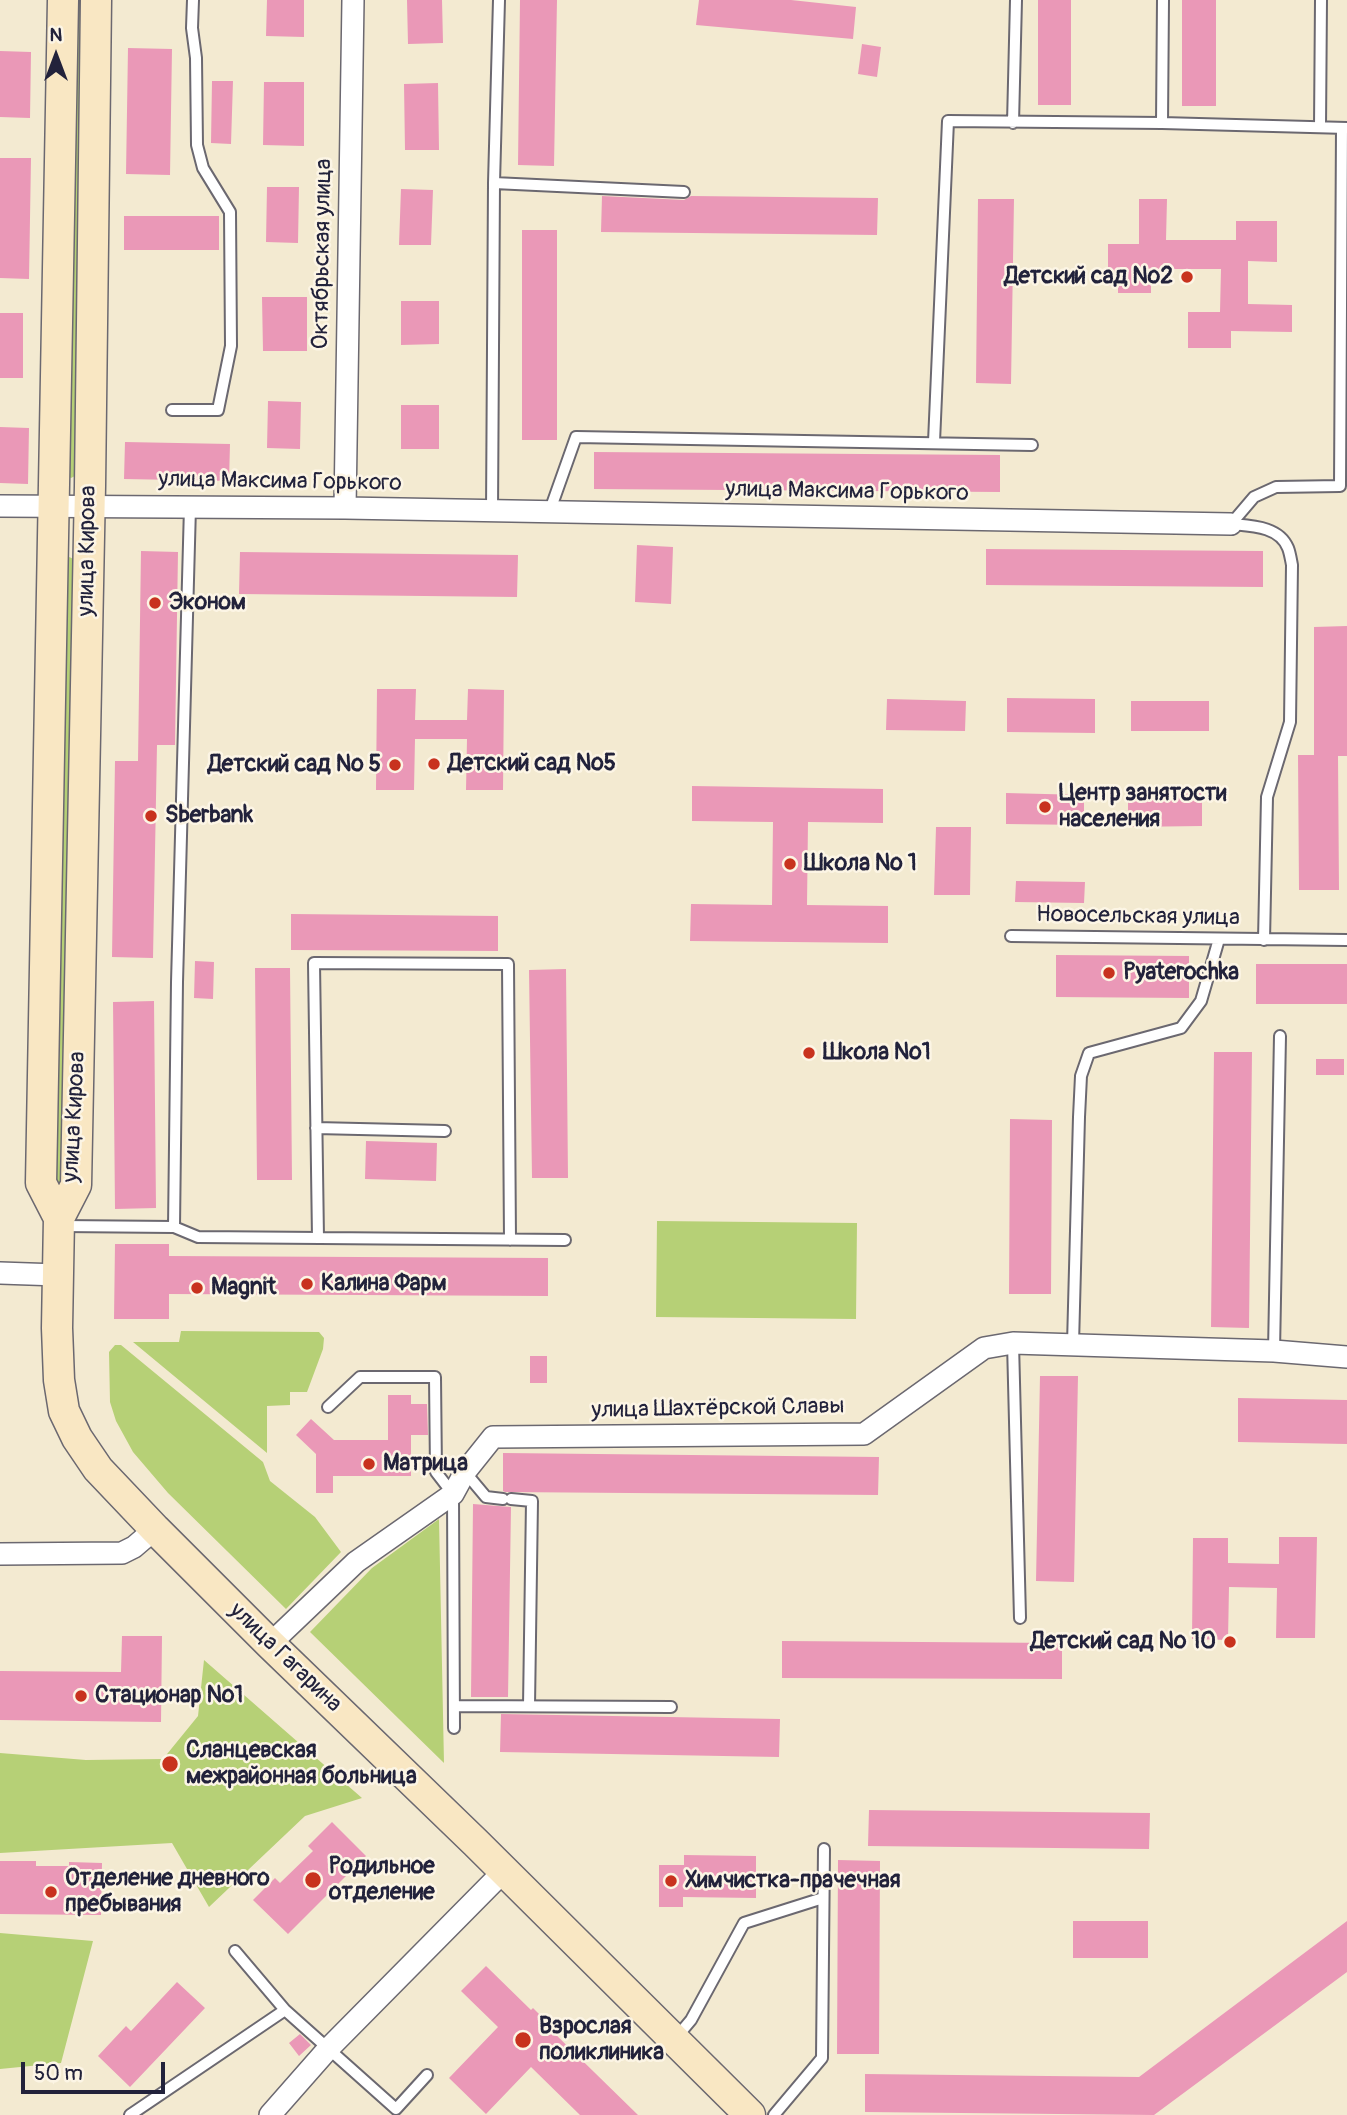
<!DOCTYPE html>
<meta charset="utf-8">
<style>
body{margin:0}
#map{position:relative;width:1347px;height:2115px;overflow:hidden;background:#f3ead1;font-family:Pangolin,sans-serif}
canvas{display:block}
.north{position:absolute;left:21px;top:21px;width:70px;height:70px;-webkit-text-stroke:5px #fcf5e5;paint-order:stroke;rotate:0deg;font-size:19px;font-weight:700;line-height:28px;text-align:center;color:#22223b}
.north::after{content:'';display:block;margin:auto;width:24px;height:32px;background:#22223b;clip-path:polygon(50% 0,100% 100%,50% 72%,0 100%)}
.scale{position:absolute;left:21px;top:2062px;width:144px;height:32px;box-sizing:border-box;border:4px solid #22223b;border-top:0;padding-left:9px;font-size:21px;line-height:24px;white-space:nowrap;color:#22223b;-webkit-text-stroke:5px #fcf5e5;paint-order:stroke}
</style>
<div id="map">
<canvas width="1347" height="2115"></canvas>
<div class="north">N</div>
<div class="scale">50 m</div>
</div>
<script>
const context = document.querySelector('canvas').getContext('2d');
context.lineJoin = 'round';
function paint(path, color) {
  context.fillStyle = color;
  context.fill(path, 'evenodd');
}
function trace(path, color, width, dash) {
  context.strokeStyle = color;
  context.lineWidth = width;
  context.lineCap = dash ? 'butt' : 'round';
  context.setLineDash(dash || []);
  context.stroke(path);
}
function drawText(font, color, halo, rows, align = 'center') {
  context.font = font + ' Pangolin,sans-serif';
  context.lineWidth = 5;
  context.setLineDash([]);
  context.textBaseline = 'middle';
  context.strokeStyle = halo;
  context.fillStyle = color;
  for (const [text, x, y, turn = 0] of rows) {
    context.save();
    context.translate(x, y);
    context.rotate((+turn || 0) * Math.PI / 180);
    context.textAlign = isNaN(turn) ? turn : align;
    if (halo) context.strokeText(text, 0, 0);
    context.fillText(text, 0, 0);
    context.restore();
  }
}
const green = new Path2D(`
 M72,0H87L77,475L71,478L66,475Z
 M69,557L74,559L66,1187L52,1193L62,559Z
 M657,1221L857,1223L856,1319L656,1317Z
 M181,1331L319,1332L324,1338L323,1349L307,1392H290V1405L267,1406V1453L133,1342H179Z
 M115,1345H121L263,1462L270,1481L315,1517L341,1552L286,1609L168,1493L133,1452L116,1421L110,1402L109,1352Z
 M439,1519L444,1763L310,1632L372,1568Z
 M204,1660L362,1798L305,1816L209,1907L172,1843L0,1853V1753L86,1760L163,1759L198,1716Z
 M0,1933L93,1941L61,2063L0,2069Z`);
const building = new Path2D(`
 M267,0H304V37L266,36Z
 M407,0H442L443,43L408,44Z
 M520,0H557L554,166L518,165Z
 M699,0H791L856,7L853,39L696,25Z
 M1038,0H1071V105H1038Z
 M1182,0H1216V106H1182Z
 M862,44L881,47L877,77L858,74Z
 M128,48L172,49L170,175L126,174Z
 M0,51L31,52L30,118L0,117Z
 M212,81H233L231,144L211,143Z
 M264,82H304V146L263,145Z
 M438,83L439,150H405L404,84Z
 M0,158H31L29,279L0,278Z
 M267,187H299L298,243L266,242Z
 M401,189L433,190L431,245H399Z
 M602,196L684,200L691,196L878,198L877,235L601,232Z
 M978,199H1014L1011,384L976,383Z
 M1139,199H1167L1166,240H1236V221H1277V262L1248,261V304L1292,305V332L1231,331V348H1188V312H1220L1221,269H1151V293H1118V286H1108V244H1139Z
 M124,216H219V250H124Z
 M522,230H557V440H522Z
 M262,297H307V351H263Z
 M401,301H439V344L401,345Z
 M0,313H23V378H0Z
 M268,401L301,402L300,449L267,448Z
 M401,405H439V449H401Z
 M0,427L29,428L28,484L0,483Z
 M125,442L230,444L229,481L124,479Z
 M594,452L1000,455V492L594,489Z
 M637,545L673,547L671,604L635,602Z
 M986,549L1263,551V587L986,585Z
 M141,551L178,552L175,745H157L153,958L112,957L115,761H138Z
 M240,552L518,555L517,597L239,594Z
 M1347,626V756H1338L1339,890H1299L1298,755H1314V627Z
 M377,689H416L415,720H467L468,689L504,690L503,790H466L467,739H415L414,790H376Z
 M1007,698L1095,699V733L1007,732Z
 M887,699L966,701L965,731L886,730Z
 M1131,701H1209V731H1131Z
 M692,786L883,789V823L808,822L807,905L888,906V943L690,941L691,904L772,905L773,822L692,821Z
 M1006,793L1084,795V825L1006,824Z
 M1202,793V826L1128,827V794Z
 M936,827H971L970,895H934Z
 M1016,881L1085,882L1084,903L1015,902Z
 M291,914L498,916V951L291,950Z
 M1056,955L1189,956V998L1056,997Z
 M195,961L214,962L213,999L194,998Z
 M1256,964H1347V1004H1256Z
 M255,968H290L292,1180H257Z
 M566,969L568,1178H532L529,970Z
 M154,1001L156,1208L115,1209L113,1002Z
 M1214,1052H1252L1249,1328L1211,1327Z
 M1316,1059H1344V1075H1316Z
 M1010,1119L1052,1120L1051,1294H1009Z
 M366,1141L437,1143L436,1181L365,1179Z
 M115,1244H169V1256L548,1258V1296L169,1294V1319H114Z
 M530,1356H547V1383H530Z
 M1040,1376H1078L1074,1582L1036,1581Z
 M388,1395H411V1404H427L428,1435H411V1476H333V1493H316V1454L296,1435L311,1419L334,1440H388Z
 M1238,1398L1347,1400V1444L1238,1442Z
 M503,1453L879,1457L878,1495L505,1492L503,1491Z
 M473,1504L511,1507L508,1697H471Z
 M1279,1537H1317L1315,1638H1276L1277,1588L1229,1587L1228,1640L1192,1639L1193,1538H1228V1563L1279,1564Z
 M122,1636H162L161,1722L0,1720V1671L121,1672Z
 M782,1641L1062,1643V1679L782,1678Z
 M501,1714L780,1719L779,1757L500,1752Z
 M869,1810L1150,1813L1149,1849L868,1846Z
 M332,1822L366,1856L288,1934L253,1900L275,1878L280,1883L313,1851L308,1846Z
 M684,1855L756,1856V1898L683,1897V1907H659V1865H684Z
 M838,1860L880,1861L879,2054H837Z
 M0,1861H36V1866H69V1862L102,1863L101,1915L0,1914Z
 M1073,1921H1148V1958H1073Z
 M1347,1921V1972L1154,2115L865,2112V2074L1139,2077Z
 M486,1966L531,2010L533,2008L552,2027L550,2029L638,2115H580L531,2067L486,2114L449,2078L498,2027L461,1991Z
 M177,1982L205,2008L130,2087L98,2056L126,2026L131,2031Z
 M300,2034L311,2045L299,2056L289,2043Z`);
const lane = new Path2D(`
 M1013,123L1016,0
 M1162,123L1163,0
 M1320,127L1321,0
 M494,183L684,192
 M172,410H218L231,346L230,212L203,168L197,145L196,58L192,28L193,0
 M934,442L948,121L1162,123L1347,128
 M492,512L494,183L499,0
 M549,513L576,437L1032,445
 M1231,524L1254,497L1276,487L1340,486L1342,128
 M1231,524C1251,526 1279,526 1288,548C1290,553 1291,560 1292,565L1290,722L1267,797L1264,940
 M1011,936L1347,940
 M316,1128L445,1131
 M61,1226L174,1227L198,1237L565,1240
 M174,1227L177,982L190,507
 M318,1238L314,963L508,964L510,1240
 M1013,1343L1020,1618
 M1073,1344L1079,1117L1081,1076L1089,1053L1181,1028L1201,1001L1219,939
 M1274,1351L1280,1036
 M328,1407L360,1377H435L436,1472L453,1494L454,1728
 M465,1472L486,1497L503,1499
 M511,1499L532,1501L529,1706
 M454,1706L671,1707
 M235,1951L285,2010L396,2109L427,2075
 M675,2039L691,2020L744,1923L823,1898
 M130,2115L285,2010
 M774,2115L822,2058L824,1849`);
const street = new Path2D(`
 M0,506L345,508L1231,524
 M345,508L353,0
 M0,1273L58,1275
 M0,1554L122,1553L134,1547L155,1529
 M270,1644L356,1562L453,1494L465,1472L493,1437L864,1434L984,1348L1013,1343L1274,1351L1347,1357
 M270,2115L328,2049L504,1871`);
const secondary = new Path2D(`
 M96,0L90,486L76,1185L59,1218L57,1328L59,1380L64,1411L77,1438L98,1469L155,1529L270,1644L476,1843L750,2115
 M59,1218L41,1183L63,0`);
const markers = [
 [1187,277,7,"#c8321e"],
 [155,603,7,"#c8321e"],
 [434,764,7,"#c8321e"],
 [395,765,7,"#c8321e"],
 [1045,807,7,"#c8321e"],
 [151,816,7,"#c8321e"],
 [790,864,7,"#c8321e"],
 [1109,973,7,"#c8321e"],
 [809,1053,7,"#c8321e"],
 [307,1284,7,"#c8321e"],
 [197,1288,7,"#c8321e"],
 [369,1464,7,"#c8321e"],
 [1230,1642,7,"#c8321e"],
 [81,1696,7,"#c8321e"],
 [170,1764,9,"#c8321e"],
 [313,1880,9,"#c8321e"],
 [671,1881,7,"#c8321e"],
 [51,1892,7,"#c8321e"],
 [523,2040,9,"#c8321e"]
];
const streetNames = [
 ["Октябрьская улица",323,254,-89],
 ["улица Максима Горького",280,482,1],
 ["улица Максима Горького",847,492,1],
 ["улица Кирова",88,551,-89],
 ["Новосельская улица",1138,917,1],
 ["улица Кирова",75,1117,-87],
 ["улица Шахтёрской Славы",718,1409,-1],
 ["улица Гагарина",285,1658,44]
];
const poiNames = [
 ["Детский сад №2",1173,277,"right"],
 ["Эконом",169,603],
 ["Детский сад №5",448,764],
 ["Детский сад № 5",381,765,"right"],
 ["Центр занятости",1059,794],
 ["населения",1059,820],
 ["Sberbank",165,816],
 ["Школа № 1",804,864],
 ["Pyaterochka",1123,973],
 ["Школа №1",823,1053],
 ["Калина Фарм",321,1284],
 ["Magnit",211,1288],
 ["Матрица",383,1464],
 ["Детский сад № 10",1216,1642,"right"],
 ["Стационар №1",95,1696],
 ["Сланцевская",186,1751],
 ["межрайонная больница",186,1777],
 ["Родильное",329,1867],
 ["отделение",329,1893],
 ["Отделение дневного",65,1879],
 ["пребывания",65,1905],
 ["Химчистка-прачечная",685,1881],
 ["Взрослая",539,2027],
 ["поликлиника",539,2053]
];
paint(green, '#b6d076');
paint(building, '#ea98b7');
trace(lane, '#6b6870', 14);
trace(street, '#6b6870', 24);
trace(secondary, '#6b6870', 33);
trace(lane, '#fff', 10);
trace(street, '#fff', 21);
trace(secondary, '#f9e7c3', 30);
for (const [x, y, r, color] of markers) {
  const dot = new Path2D();
  dot.arc(x, y, r, 0, 2 * Math.PI);
  context.fillStyle = color;
  context.fill(dot);
  trace(dot, '#fcf5e5', 2.5);
}
drawText('23px', '#22223b', '#fcf5e5', streetNames);
drawText('bold 23px', '#22223b', '#fcf5e5', poiNames, 'left');
</script>
